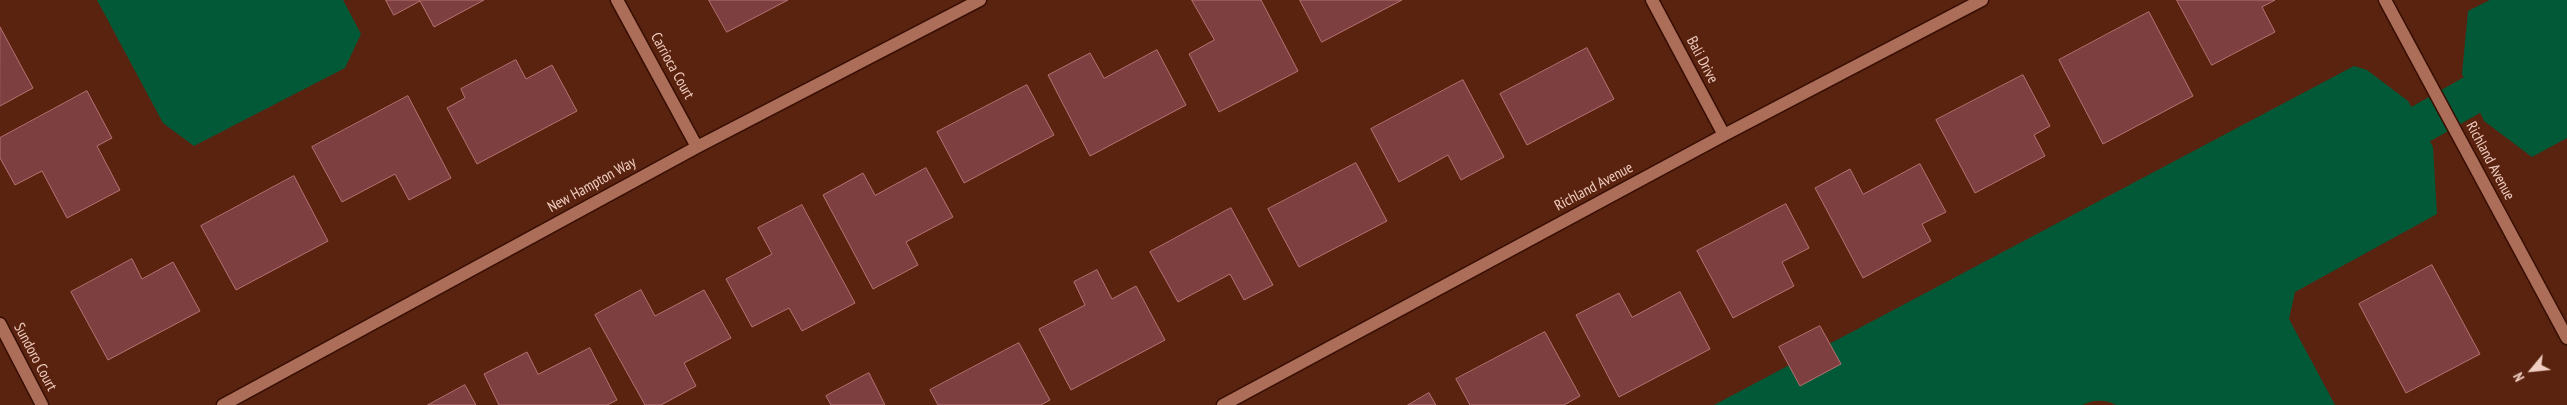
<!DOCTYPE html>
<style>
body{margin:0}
#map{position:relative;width:2567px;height:405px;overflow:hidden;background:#5a2310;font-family:"PT Sans Narrow",sans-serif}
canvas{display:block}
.north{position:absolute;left:2507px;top:345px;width:50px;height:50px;-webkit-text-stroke:4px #5a2310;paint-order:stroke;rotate:242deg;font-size:14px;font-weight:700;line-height:20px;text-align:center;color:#f0cdc1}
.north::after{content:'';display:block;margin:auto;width:18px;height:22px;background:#f0cdc1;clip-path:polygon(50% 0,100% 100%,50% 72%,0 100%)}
</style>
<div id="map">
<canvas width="2567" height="405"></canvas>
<div class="north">N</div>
</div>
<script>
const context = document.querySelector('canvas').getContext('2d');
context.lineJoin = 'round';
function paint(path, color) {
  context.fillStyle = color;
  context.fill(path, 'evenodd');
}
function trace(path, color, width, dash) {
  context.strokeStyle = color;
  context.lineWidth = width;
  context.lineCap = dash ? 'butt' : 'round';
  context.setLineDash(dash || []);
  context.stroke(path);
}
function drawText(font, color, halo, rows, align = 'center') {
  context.font = font + ' "PT Sans Narrow",sans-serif';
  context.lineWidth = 5;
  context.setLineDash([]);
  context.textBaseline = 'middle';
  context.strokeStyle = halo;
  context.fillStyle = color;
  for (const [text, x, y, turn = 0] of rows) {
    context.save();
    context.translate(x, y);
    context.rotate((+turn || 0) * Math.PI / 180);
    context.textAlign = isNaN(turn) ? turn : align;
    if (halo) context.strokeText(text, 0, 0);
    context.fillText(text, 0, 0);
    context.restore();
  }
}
const water = new Path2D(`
 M97,0H343L361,34L345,68L194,146L163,123Z
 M2490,0H2567V138L2532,157L2484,121L2462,74L2468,11Z
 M2354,66L2367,70L2408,101L2433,147L2437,214L2295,292L2289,319L2335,405H2116C2105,399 2093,400 2082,405H1714Z`);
const canal = new Path2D(`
 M2421,124L2472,95`);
const building = new Path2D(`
 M386,0H484L434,27L420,1L394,15Z
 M709,0H788L727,32Z
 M1192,0H1261L1298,71L1219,112L1189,54L1214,40Z
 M1300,0H1402L1322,42Z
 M2177,0H2275L2262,7L2275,32L2212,65Z
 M2149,12L2193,96L2103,144L2059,60Z
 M0,27L33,88L0,106Z
 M1587,48L1614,99L1527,145L1500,94Z
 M1157,50L1186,105L1090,156L1048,75L1090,53L1104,78Z
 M516,60L526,79L552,65L577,111L477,164L447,108L465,98L461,89Z
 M2023,75L2050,126L2034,135L2045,156L1975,193L1936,120Z
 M1463,80L1504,157L1461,180L1448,155L1399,182L1371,129Z
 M1027,85L1054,135L964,183L937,132Z
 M87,91L112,138L97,146L120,190L67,218L42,171L15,185L0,158V138Z
 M408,96L451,178L409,200L395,174L342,202L312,147Z
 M1356,163L1387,221L1299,267L1268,209Z
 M1920,164L1946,212L1922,224L1931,241L1863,278L1815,188L1850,169L1863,194Z
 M926,168L953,217L906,242L918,265L873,289L823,195L863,173L875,195Z
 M294,176L328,241L236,290L201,226Z
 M1786,204L1809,248L1782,262L1794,286L1733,318L1697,251Z
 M802,205L855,303L802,331L789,308L752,327L726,279L772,254L758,228Z
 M1231,208L1273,285L1244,300L1230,274L1178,302L1150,252Z
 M132,259L142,279L173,262L200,311L108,360L71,292Z
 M2432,265L2480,354L2406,393L2359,304Z
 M1097,270L1112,299L1136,286L1165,340L1071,390L1039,329L1085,305L1074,282Z
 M641,290L655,316L704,290L731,338L684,363L696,386L661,405H645L595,315Z
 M1680,292L1710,349L1619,397L1576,315L1619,293L1632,317Z
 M1820,326L1841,364L1800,386L1779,347Z
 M1545,332L1580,396L1564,405H1470L1456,379Z
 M1019,343L1050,400L1041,405H938L930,390Z
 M590,348L617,400L607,405H499L484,374L527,352L538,374Z
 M869,373L885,405H831L826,396Z
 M465,385L476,405H428Z
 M1429,393L1436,405H1408Z`);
const minor = new Path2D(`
 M617,0L697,147
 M1652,0L1724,135
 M2385,0L2567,338
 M0,324L42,405
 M223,405L697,147L980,0
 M1223,405L1724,135L1982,0`);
const streetNames = [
 ["Bali Drive",1702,60,62],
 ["Carrioca Court",672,66,61],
 ["Richland Avenue",2490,161,62],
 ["New Hampton Way",592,185,-29],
 ["Richland Avenue",1594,187,-28],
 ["Sundoro Court",35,357,62]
];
paint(water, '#025937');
trace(canal, '#025937', 39);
paint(building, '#7e3f41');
trace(building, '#b67273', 1);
trace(minor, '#370e02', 15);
trace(minor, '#ac6d59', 12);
drawText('15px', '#f0cdc1', '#5a2310', streetNames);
</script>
